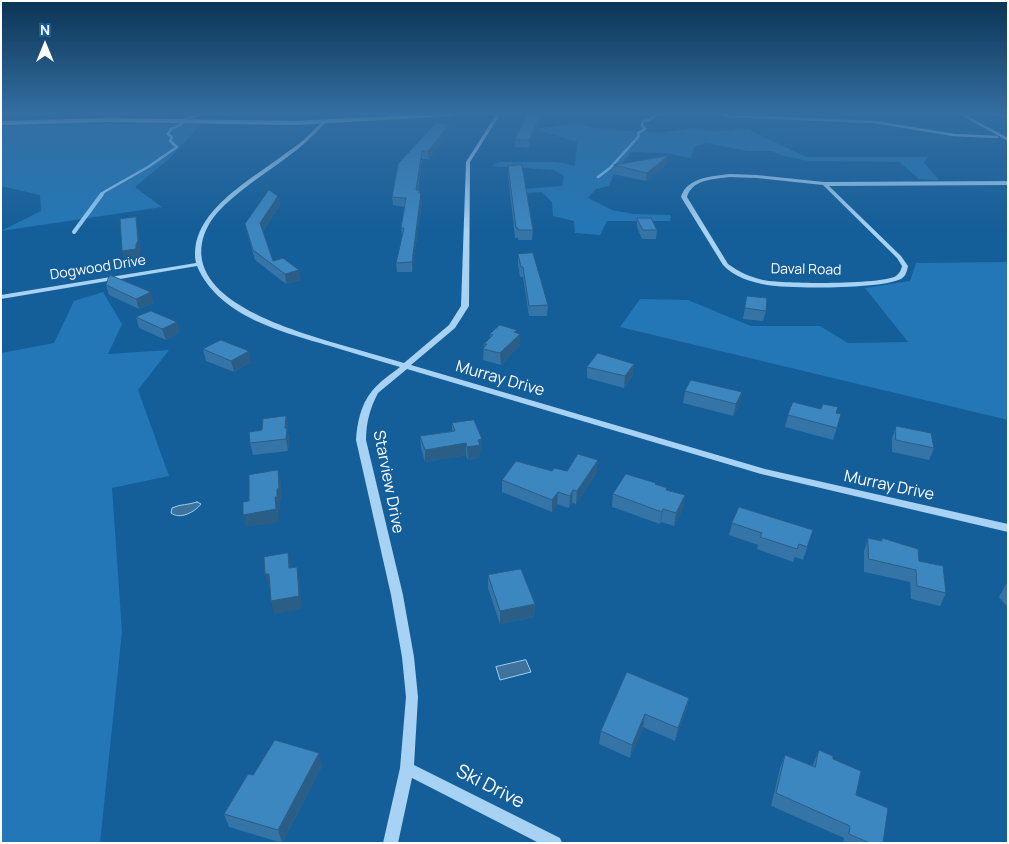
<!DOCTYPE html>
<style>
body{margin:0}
#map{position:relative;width:1009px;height:844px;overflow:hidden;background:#145e99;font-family:Manrope,sans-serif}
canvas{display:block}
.frame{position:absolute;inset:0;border:2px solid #fff;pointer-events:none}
.north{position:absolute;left:20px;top:20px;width:50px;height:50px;-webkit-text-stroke:4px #145e99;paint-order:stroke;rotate:0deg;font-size:14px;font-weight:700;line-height:20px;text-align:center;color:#fff}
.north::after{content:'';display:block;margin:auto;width:18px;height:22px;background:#fff;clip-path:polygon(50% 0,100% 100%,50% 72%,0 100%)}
</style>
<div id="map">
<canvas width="1009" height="844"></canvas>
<div class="frame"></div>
<div class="north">N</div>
</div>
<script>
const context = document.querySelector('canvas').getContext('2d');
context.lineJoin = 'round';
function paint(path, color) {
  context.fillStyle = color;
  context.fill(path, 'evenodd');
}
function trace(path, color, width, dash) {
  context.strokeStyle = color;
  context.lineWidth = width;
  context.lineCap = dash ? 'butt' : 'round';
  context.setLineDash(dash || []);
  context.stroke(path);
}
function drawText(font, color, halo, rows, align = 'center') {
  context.font = font + ' Manrope,sans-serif';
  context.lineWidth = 4;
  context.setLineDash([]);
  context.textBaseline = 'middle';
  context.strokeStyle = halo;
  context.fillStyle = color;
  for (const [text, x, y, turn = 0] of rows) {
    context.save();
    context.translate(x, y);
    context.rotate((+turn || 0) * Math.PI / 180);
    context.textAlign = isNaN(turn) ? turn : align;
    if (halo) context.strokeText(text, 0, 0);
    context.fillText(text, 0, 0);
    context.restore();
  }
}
const green = new Path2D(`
 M22,123L201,124L169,159L135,187L162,207L1,231L41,211L40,195L1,186V125Z
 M578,123L593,128L660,133L690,128L716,131L748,129L806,157H928L924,163L939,180L919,179L899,162L808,161L784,156L771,151H748L706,143L694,147L691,158L667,153L631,152L614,173L609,186L596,189L588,198L612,210L633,214L671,215L670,221H607L600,235L575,233L574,221L553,216L552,202L542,192L525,193L524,189L562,186L564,176L554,170L492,166L499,162H556L575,166L577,142L534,129Z
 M1008,262V420L620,327L640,299L688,300L751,326H820L848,343L908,342L865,288L910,281L916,263Z
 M103,292L122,324L108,354L169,350L138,390L169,476L112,488L122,632L100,843H1V353L54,343L74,301Z`);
const water = new Path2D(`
 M197,502L201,504C195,512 180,520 171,513L172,508C180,504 189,505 197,502Z
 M526,660L531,672L500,680L496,667Z`);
const streamFar1 = new Path2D(`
 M722,114L727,116L874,122L954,135L997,137
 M185,119L201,114
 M598,177L610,168L639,136L638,133L645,129L642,125L643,121L649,120L658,114
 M101,196L104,192L148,167L177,147L170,141L172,137L168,134L171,129L182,124`);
const stream = new Path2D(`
 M74,232L102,194`);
const minor = new Path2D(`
 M494,114H498V118L470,162L469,306L455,328L411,365L765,469L1008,524V532L761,474L407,369L378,393C370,408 366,423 366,440L403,595L414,657L418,697L414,765L560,838L562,843H539L412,778L398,843H383L400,768L406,697L402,657L391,595L356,440C357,423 361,404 372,391C379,382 391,374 400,367C376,360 353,353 330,346C283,332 219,317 197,266L1,299V295L196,263C187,212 253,179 286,153C295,147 303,141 310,134C315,129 319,124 324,121L325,123C313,136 300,148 286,158C262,176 237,191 217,213C210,221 204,232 202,243C191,303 296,331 338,344C360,350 382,357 404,363L449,325L461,306L466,162L494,118Z
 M959,114H964L1008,138V141Z
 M730,174L757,175L824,182L1008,181V185L829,186L901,256L908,266C907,271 906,276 901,279C881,289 791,289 767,285C751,282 734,277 723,265L681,197C687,177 713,176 730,174ZM730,177L757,178L823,185L897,258L902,266C901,270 900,273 896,276C880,285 784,284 763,280C750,277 739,272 728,264L687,197C692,179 715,179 730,177Z`);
const major = new Path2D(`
 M423,114H456L453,116L295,125L106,122L1,125V121L106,118L295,121Z`);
const wall = new Path2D(`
 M528,114H544L529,148L515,147V139Z
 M993,114H1008V121Z
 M436,123L450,131L429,159H422L418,190H419L422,201L412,272H397L396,263L402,237L401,228L405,207L393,205L392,197Z
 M668,156L667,164L646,181L613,174L614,165Z
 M508,166L533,230L532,240H518V238H515L508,174Z
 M278,196L280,205L263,231L273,261L301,280L286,284L255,260L245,224Z
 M637,218L657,230L656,239H642L637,227Z
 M518,254L548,305L547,316H529L523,277H520L518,264Z
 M106,285L154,303L139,309L109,295Z
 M747,296L766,311L763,321L743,319Z
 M136,317L180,332L166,340L139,328Z
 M517,330V333L520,345L501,365L483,360L484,344L490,338V334Z
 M203,349L251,362L234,372L206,361Z
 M587,367L633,375L624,388L587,378Z
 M685,391L742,392L740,403L733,416L683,403Z
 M836,413L841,414L833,440L785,427L788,415Z
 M286,416L288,428V434L289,439L288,451L253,455L250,443L262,430Z
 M452,423L482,439V451H480V457L468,460L466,455L425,462L421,448L420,436L452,431Z
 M896,426L934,448L929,460L892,452V438Z
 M552,471L597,472L576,504L572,503L569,508L557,504L552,512L502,492V480Z
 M655,485L667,490L685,495L683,508L674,526L661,522L660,524L612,507L613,494Z
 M732,523L813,530L803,560L795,557L793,562L757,549L758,545L729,535Z
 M868,538L881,541L882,538L919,561L946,593L940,606L911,599L910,582L864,572V551Z
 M488,575L535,604L534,617L500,624L488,588Z
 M1006,584H1008V608L999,597Z
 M689,698L686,711L675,741L643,727L630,758L599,744L601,731Z
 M819,750L833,759L856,795L883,843H843L844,838L771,806L780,768L785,755L812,767Z
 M322,766L282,843L229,827L224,814L253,775Z`);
const shadedWall = new Path2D(`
 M541,114H544L529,148V140Z
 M450,124V131L429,159L428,151Z
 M422,151V159L416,198V190Z
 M668,156L667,164L646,181L647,173Z
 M421,193L422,201L412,272V262Z
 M278,196L280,205L262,232L260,223Z
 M136,217L138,226L141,251L139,254V258L125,261L122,251L136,244Z
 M299,270L301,280L286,284L285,274Z
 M151,292L154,303L139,309L136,299Z
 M177,322L180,332L166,340L162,329Z
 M517,330V338L520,334V345L501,365L500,353L514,332Z
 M249,351L251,362L234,372L231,361Z
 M634,364L633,375L624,388L625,376Z
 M742,392L740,403L733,416L736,404Z
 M286,416L288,428V434L289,439L288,451L286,439L285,428Z
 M482,439V451H480V457L468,460L467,447L478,440Z
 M466,443V455L425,462V450Z
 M598,460L597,472L576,504L577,491Z
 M278,470L281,483L282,501H280V509L278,510L279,522L246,527L243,515L277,489Z
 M573,490L572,503L569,508L570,496Z
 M558,492L557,504L552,512V500Z
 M685,495L683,508L674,526L676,513Z
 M663,509L661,522L660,524L662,512Z
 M288,553L291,566L292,581L289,568Z
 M297,567L299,579L302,609L274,614L271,601Z
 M265,574H269L272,586L269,587Z
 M535,604L534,617L500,624V611Z
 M689,698L686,711L675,741L678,728Z
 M645,714L643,727L630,758L632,745Z
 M319,753L322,766L282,843L278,830Z`);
const building = new Path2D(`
 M528,114H541L529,140L515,139Z
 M436,123L450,124L428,151H422L416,190H419V193H421L412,262L396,263L404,228H401L406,198L392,197L398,164Z
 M668,156L647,173L614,165Z
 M522,165L533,230H518V228H516L508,166Z
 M269,190L278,196L260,223L273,261L283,258L299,270L285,274L253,250L245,224Z
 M136,217L138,241L136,244V249L122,251L120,219Z
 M637,218H651L657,230H643Z
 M533,253L548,305L529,306L523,267H521L518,254Z
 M110,275L151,292L136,299L106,285Z
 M747,296L767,298L766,311L745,308Z
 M151,311L177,322L162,329L136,317Z
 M500,325L517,330L514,332L520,334L500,353L483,349L487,344H484L493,335L490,334Z
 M221,340L249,351L231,361L203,349Z
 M598,353L634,364L625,376L587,367Z
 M691,380L742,392L736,404L685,391Z
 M793,402L821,409L823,404L838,407L836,413L841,414L837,428L788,415Z
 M286,416L285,428H287L286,439L250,443L249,432L262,430L263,419Z
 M474,420L482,439L478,440L480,445L467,447L466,443L425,450L420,436L455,431L452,423Z
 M896,426L931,433L934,448L896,440Z
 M578,454L598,460L577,491L573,490L570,496L558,492L552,500L502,480L516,461L552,471L554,468L567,471Z
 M278,470L279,488L277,489V497H275L276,509L243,515V502L249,501V475Z
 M626,474L656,483L655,484L667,488L666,490L685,495L676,513L663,509L662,512L613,494Z
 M739,507L813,530L807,547L799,544L797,549L760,537L762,533L732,523Z
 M868,538L882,541V538L918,549L919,561L943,566L946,593L917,586L916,570L869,559Z
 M288,553L289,568L297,567L299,596L271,601L269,574H265L264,557Z
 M521,569L535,604L500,611L488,575Z
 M627,672L689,698L678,728L645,714L632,745L601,731Z
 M275,740L319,753L278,830L224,814L248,774L253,775Z
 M819,750L833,756V759L861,771L856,795L888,808L883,843H870L849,834L850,826L776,793L785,755L815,767Z`);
const farStreetnames = [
 ["Dogwood Drive",98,268,-9],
 ["Daval Road",806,270,1]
];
const streetNames = [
 ["Murray Drive",500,379,16],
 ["Starview Drive",388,482,79],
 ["Murray Drive",889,486,12]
];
const nearStreetnames = [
 ["Ski Drive",490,787,27]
];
paint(green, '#2377b6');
paint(water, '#3f739d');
trace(water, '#99cff6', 1);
trace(streamFar1, '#99cff6', 2.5);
trace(stream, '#99cff6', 4);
paint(minor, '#a7d2f3');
paint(major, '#f3f9ff');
paint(wall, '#3474a6');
paint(shadedWall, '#2b5e87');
paint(building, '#3d87c1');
trace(building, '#2b5e87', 1);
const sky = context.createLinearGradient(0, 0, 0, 232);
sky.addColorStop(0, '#0b3454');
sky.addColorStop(0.49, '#346ea2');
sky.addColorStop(1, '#346ea200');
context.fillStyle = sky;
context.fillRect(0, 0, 1009, 232);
drawText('14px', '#fff', '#145e99', farStreetnames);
drawText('16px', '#fff', '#145e99', streetNames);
drawText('19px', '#fff', '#145e99', nearStreetnames);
</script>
